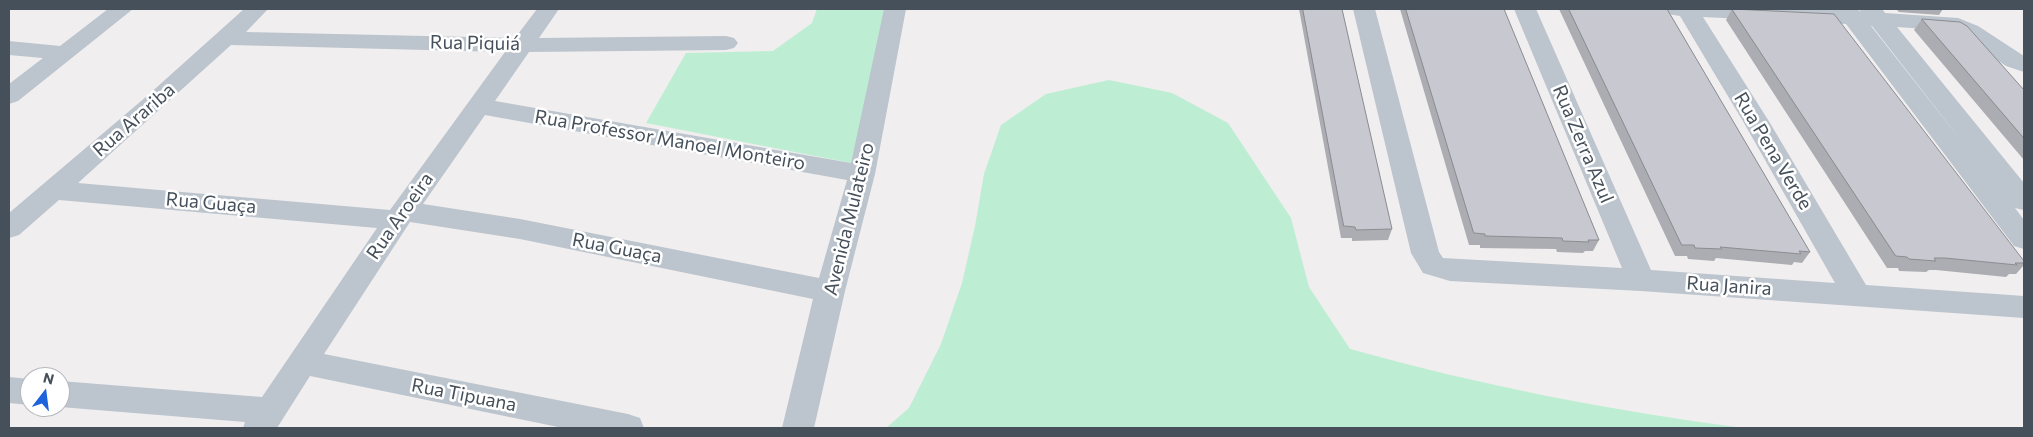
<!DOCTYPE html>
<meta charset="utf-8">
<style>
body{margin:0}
#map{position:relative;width:2033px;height:437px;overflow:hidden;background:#f0eeee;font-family:Commissioner,sans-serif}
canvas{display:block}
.frame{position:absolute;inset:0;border:10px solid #46505b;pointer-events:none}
.north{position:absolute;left:20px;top:367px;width:50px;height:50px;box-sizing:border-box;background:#fff;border:1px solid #b5b9bd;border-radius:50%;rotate:15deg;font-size:14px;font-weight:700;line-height:20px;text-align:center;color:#46505b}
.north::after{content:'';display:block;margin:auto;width:18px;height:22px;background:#1d63db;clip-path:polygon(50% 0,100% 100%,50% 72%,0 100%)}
</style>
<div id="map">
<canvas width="2033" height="437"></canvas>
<div class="frame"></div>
<div class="north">N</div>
</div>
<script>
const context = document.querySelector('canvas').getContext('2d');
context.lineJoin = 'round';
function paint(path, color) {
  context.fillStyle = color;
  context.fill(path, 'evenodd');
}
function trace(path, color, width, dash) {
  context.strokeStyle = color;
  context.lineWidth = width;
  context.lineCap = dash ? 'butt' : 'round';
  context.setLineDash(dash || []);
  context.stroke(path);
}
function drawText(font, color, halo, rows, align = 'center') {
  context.font = font + ' Commissioner,sans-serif';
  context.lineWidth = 5;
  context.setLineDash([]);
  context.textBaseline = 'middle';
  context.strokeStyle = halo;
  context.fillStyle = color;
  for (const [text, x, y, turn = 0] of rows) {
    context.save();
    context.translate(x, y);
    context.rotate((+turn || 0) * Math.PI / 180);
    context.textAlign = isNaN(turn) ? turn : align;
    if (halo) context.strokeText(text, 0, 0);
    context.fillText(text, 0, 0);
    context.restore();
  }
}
const green = new Path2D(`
 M817,9H888L851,163L646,123L686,53L773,51L812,23Z
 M1109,80L1172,93L1228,123L1291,218L1309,287L1350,349C1479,385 1611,411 1744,428H886L909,408L941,344L962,283L975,226L984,174L1001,125L1046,94Z`);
const minor = new Path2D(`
 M108,9H133L18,101L9,104V84L43,58L9,55V41L60,46Z
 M244,9H268L246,32L515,38L537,9H559L539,38L726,36L734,38L738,43L734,48L726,50L529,52L495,101L851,163L884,9H906L875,174L845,291L814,428H782L813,299L520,239L410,222L324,354L628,414L640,418L644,428H563L310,376L277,428H243L245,422L60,407V381L262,397L377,228L59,200L19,235L9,238V213L147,96ZM231,45L505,52L390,210L78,183ZM485,115L847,180L819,278L520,219L423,204Z
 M1353,9H1375L1439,252L1443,258L1622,268L1514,9H1536L1651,270L1835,283L1744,123L1680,16L1668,14L1665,9H1857L1861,12L1859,9H1882L1885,13L1958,18L1978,26L2024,56V72L2006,66L1953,31L1897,27L2024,183V210L2015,208L2024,220V249L2014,246L1846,24L1703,17L1770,123L1866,285L2024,296V318L1641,291L1450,281L1423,273L1411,253ZM1871,26H1872L1967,148Z
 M9,377L30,379V405L9,403Z`);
const wall = new Path2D(`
 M1299,9H1342L1392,229L1388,240L1352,241V238H1341Z
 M1400,9H1504L1599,240L1593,251H1585L1583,253L1557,252L1556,249L1480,248V245H1469Z
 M1559,9H1667L1810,252L1802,263L1794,262L1792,265L1716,258L1714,261L1688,259L1687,256H1675Z
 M1732,9L2024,261V265L2016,274H2009L2006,277L1936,270H1929L1926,272L1899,271L1898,268H1887L1726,20Z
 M1896,9H1943L1939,15L1899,12Z
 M1922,19L2024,90V160L1914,30Z`);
const building = new Path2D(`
 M1303,9H1342L1392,229L1356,230L1355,227L1344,226Z
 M1406,9H1504L1599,240H1588L1589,242L1563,241L1562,238L1485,236V234L1474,233Z
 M1569,9H1667L1810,252L1799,251L1801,254L1720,247L1722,249L1695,248L1694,245H1682Z
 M1732,9L1834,14L2024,261V263H2015L2017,265L1945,258H1934L1936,261L1909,259L1907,257L1896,256Z
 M1922,19L1960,22L1967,26L2024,90V138Z`);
const streetNames = [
 ["Rua Piquiá",475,43,1],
 ["Rua Arariba",134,120,-41],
 ["Rua Professor Manoel Monteiro",670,140,10],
 ["Rua Zerra Azul",1583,144,67],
 ["Rua Pena Verde",1773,151,59],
 ["Rua Guaça",211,203,5],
 ["Rua Aroeira",400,216,-55],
 ["Avenida Mulateiro",849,219,-76],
 ["Rua Guaça",617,248,11],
 ["Rua Janira",1729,286,4],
 ["Rua Tipuana",464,395,11]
];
paint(green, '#bdeed3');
paint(minor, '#bcc4cd');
paint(wall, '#acadb3');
paint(building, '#c8c9d0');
trace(building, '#8c8d92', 1);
drawText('19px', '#46505b', '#fff', streetNames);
</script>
